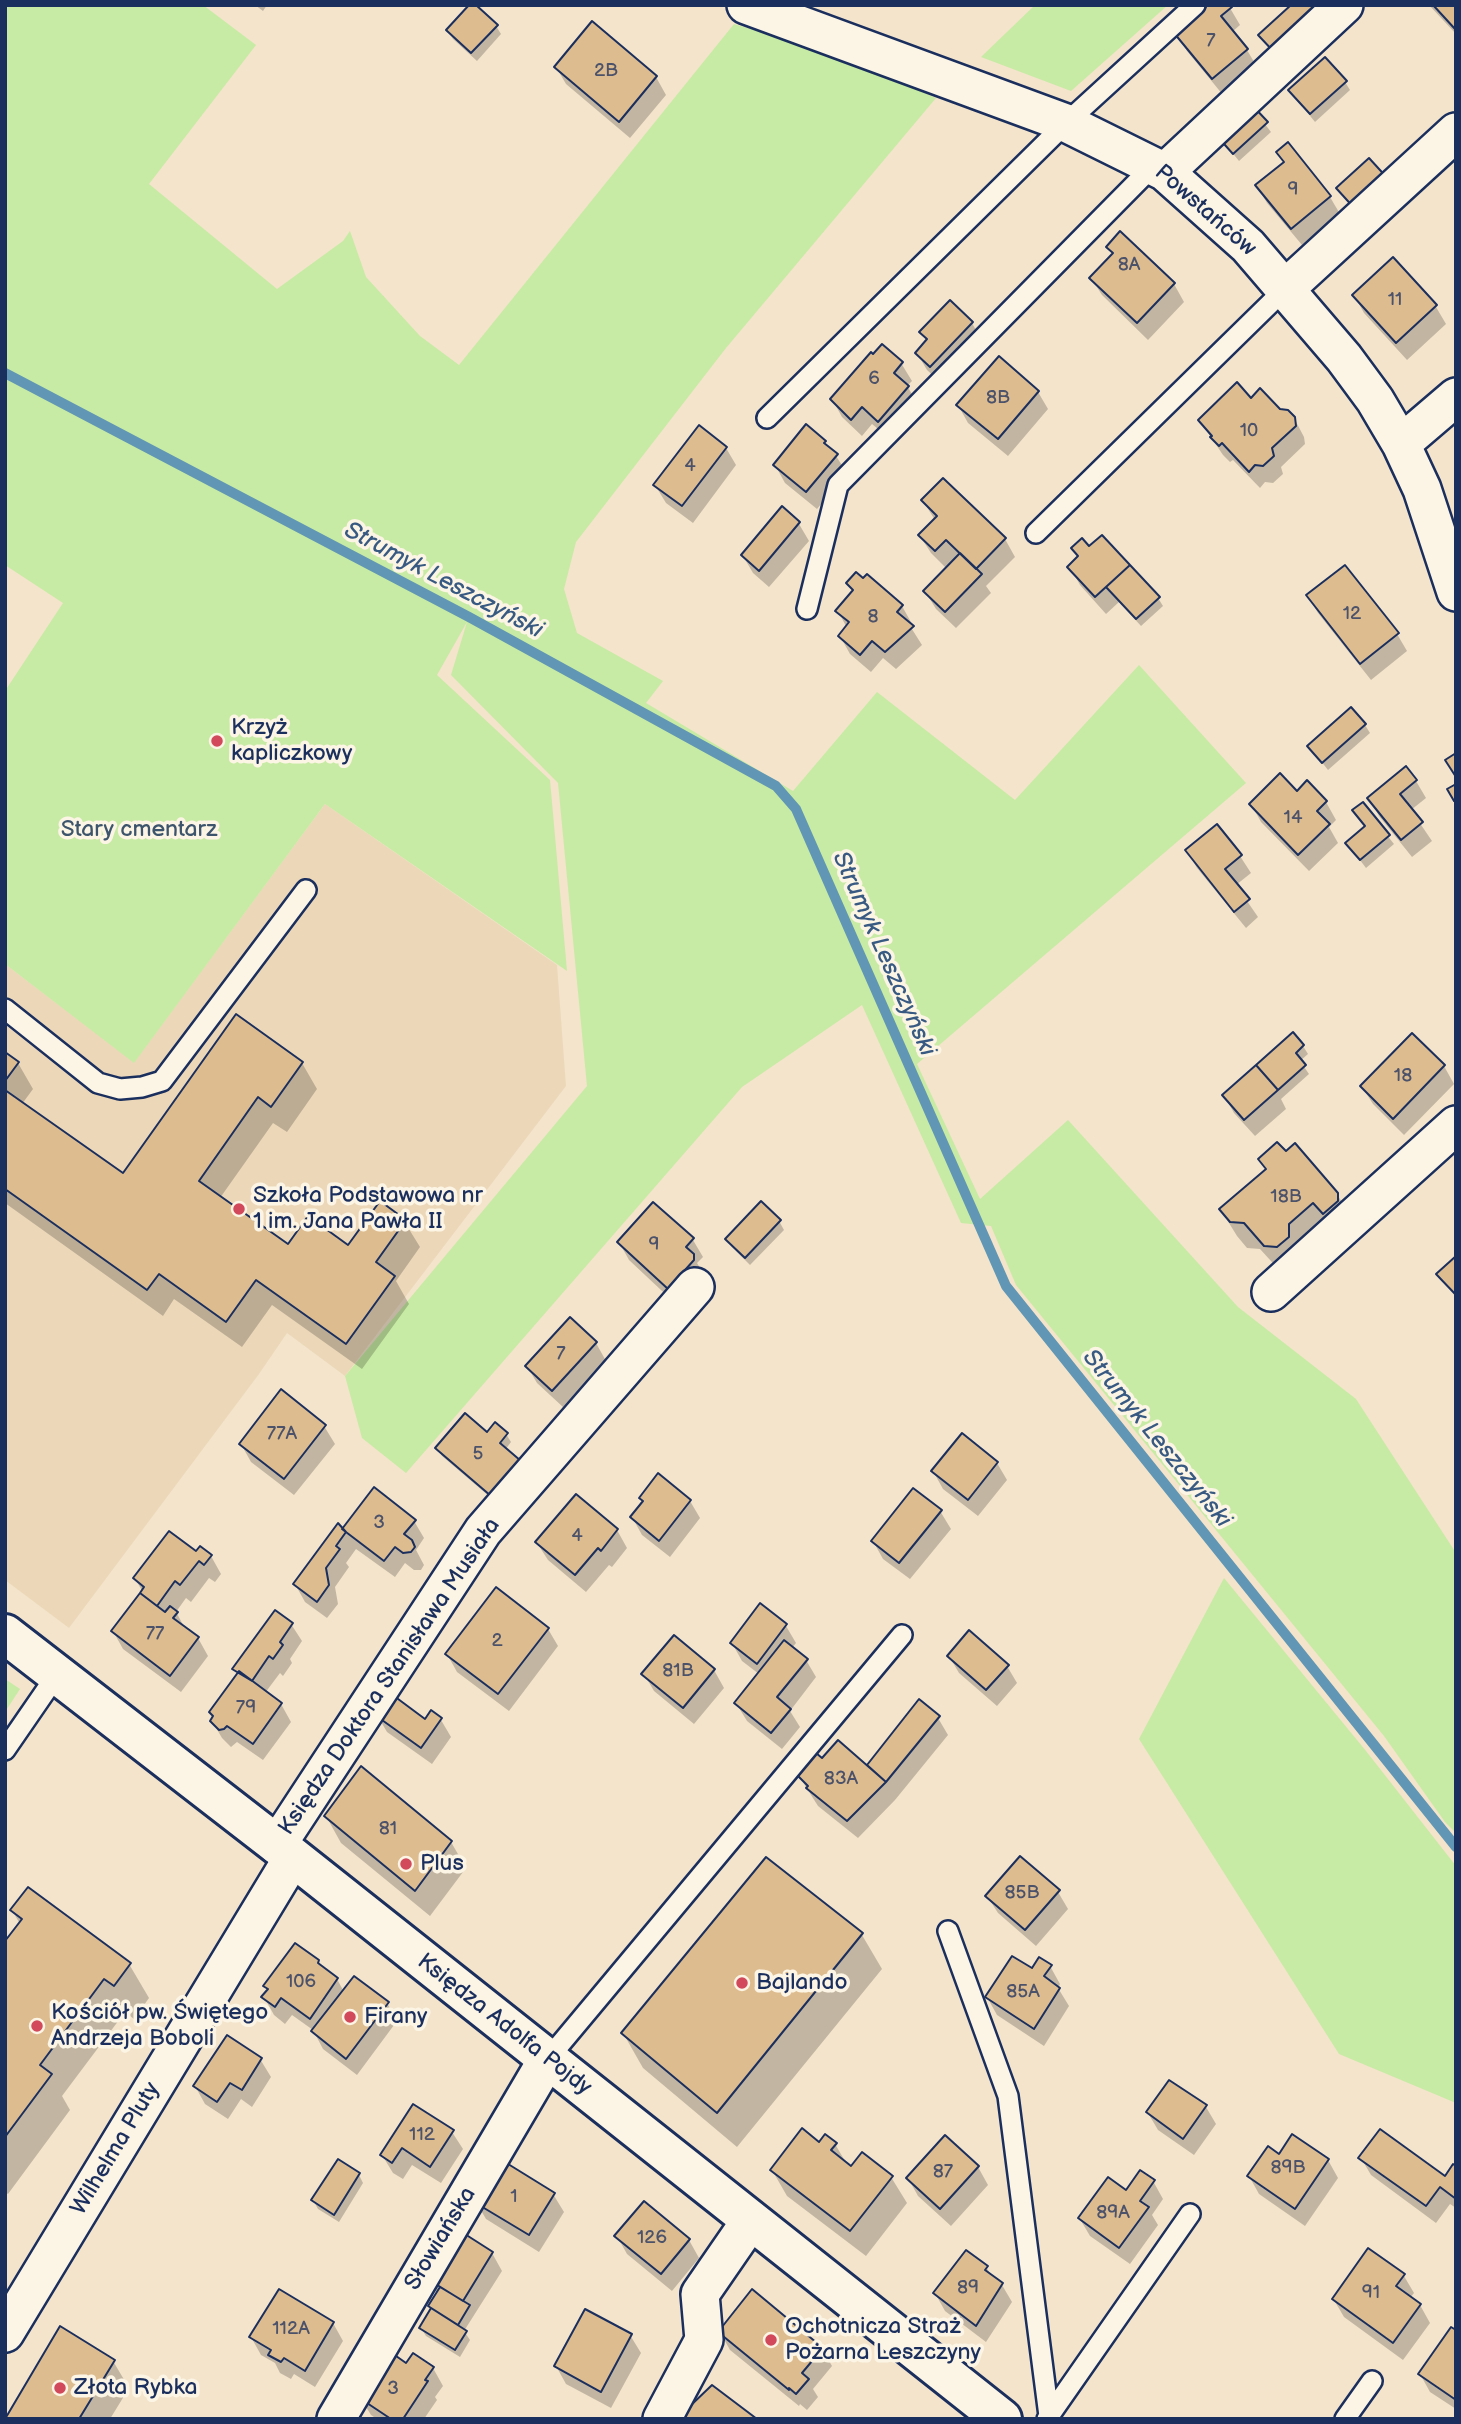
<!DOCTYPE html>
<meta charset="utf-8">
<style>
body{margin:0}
#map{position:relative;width:1461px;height:2424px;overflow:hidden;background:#f3e4cb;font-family:"Balsamiq Sans",sans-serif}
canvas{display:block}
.frame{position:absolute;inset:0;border:7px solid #1b2f5e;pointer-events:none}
</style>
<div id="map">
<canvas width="1461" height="2424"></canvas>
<div class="frame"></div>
</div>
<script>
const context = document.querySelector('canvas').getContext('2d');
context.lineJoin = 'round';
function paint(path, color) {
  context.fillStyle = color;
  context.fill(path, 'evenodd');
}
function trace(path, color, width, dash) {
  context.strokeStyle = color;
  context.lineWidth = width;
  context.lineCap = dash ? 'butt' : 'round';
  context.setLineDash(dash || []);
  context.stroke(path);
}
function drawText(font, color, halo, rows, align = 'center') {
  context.font = font + ' "Balsamiq Sans",sans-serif';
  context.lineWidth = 7;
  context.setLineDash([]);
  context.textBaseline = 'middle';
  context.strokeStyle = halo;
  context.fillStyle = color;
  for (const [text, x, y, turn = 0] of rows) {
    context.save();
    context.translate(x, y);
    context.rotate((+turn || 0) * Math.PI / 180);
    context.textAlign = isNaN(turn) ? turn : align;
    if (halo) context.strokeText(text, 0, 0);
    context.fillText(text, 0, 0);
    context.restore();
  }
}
const built = new Path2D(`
 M325,804L557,965L566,1086L345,1376L287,1333L259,1374L69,1628L5,1580V964L134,1062Z`);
const green = new Path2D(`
 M5,5H203L256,45L149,184L277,289L343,241L350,231L366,277L420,336L459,365L734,24L832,53L936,98L726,348L576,542L564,589L577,633L663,681L646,703L793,791L877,692L1015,800L1139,665L1246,783L917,1064L980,1199L1068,1120L1238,1307L1356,1399L1456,1553V1833L1445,1822L1384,1736L1016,1285L991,1226L961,1223L862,1005L742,1087L406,1473L362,1438L345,1376L587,1086L558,783L451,675L467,622L437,675L550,780L567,971L325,804L134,1063L5,964V691L63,603L5,565Z
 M1035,5H1168L1071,91L981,57Z
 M1224,1578L1366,1751L1456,1866V2103L1339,2054L1139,1739Z
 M5,1679L20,1689L5,1712Z`);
const shadow = new Path2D(`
 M255,5H267L263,11Z
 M1429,5H1456V34Z
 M1230,8L1240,25L1232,32L1247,50L1257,67L1223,95L1187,51L1177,34Z
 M592,23L656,77L666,95L630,138L566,84L556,67Z
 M496,26L501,34L477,61L453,39L448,31Z
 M1345,82L1350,90L1315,122L1290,91Z
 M1251,106L1271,132L1239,161L1218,135Z
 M1257,186L1330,197L1340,214L1302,245L1267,203Z
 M1108,247L1174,284L1184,302L1148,340L1102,295L1091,278L1113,255Z
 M1393,259L1436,307L1446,324L1407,360L1364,313L1354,295Z
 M972,323L982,341L941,383L927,370L917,353L927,342L921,332Z
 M901,363L912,381L907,386L918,404L889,438L872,424L862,436L842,417L832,399Z
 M1038,392L1048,409L1008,456L968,423L958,405Z
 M1251,400L1294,418L1304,437L1305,444L1281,467L1283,474L1273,483L1265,482L1260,488L1233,460L1230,462L1223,455L1200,421Z
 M824,442L836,456L847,473L817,509L785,483L775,465Z
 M726,448L736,465L693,523L666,503L655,485Z
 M923,501L1005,539L1015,557L986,586L991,593L956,628L936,609L925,591L947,569L931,553L920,536L935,520Z
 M799,524L809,541L769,587L753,573L743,556Z
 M1101,537L1158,598L1163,606L1141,626L1119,602L1106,614L1080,585L1070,567L1079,558L1073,548L1089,549Z
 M848,584L902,606L912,624L910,626L922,645L896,669L883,658L871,672L850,654L840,636L847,628L838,611L853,592Z
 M1308,596L1397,634L1407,651L1371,680L1318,613Z
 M1365,725L1370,733L1328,770L1309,746Z
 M1416,781L1426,798L1411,810L1432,841L1412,857L1379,816L1369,798Z
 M1307,783L1326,802L1336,820L1329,827L1338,843L1309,871L1261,822L1251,804L1297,794Z
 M1362,804L1394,844L1366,868L1347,843L1366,828L1354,811Z
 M1187,851L1240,856L1251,873L1236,885L1258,917L1246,928L1197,868Z
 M1303,1046L1308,1054L1300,1061L1309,1074L1281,1099L1286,1109L1255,1136L1234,1113L1224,1095Z
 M5,1054L18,1063L33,1089L22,1104L123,1176L302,1063L317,1089L287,1132L273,1123L220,1198L289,1247L349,1248L404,1221L420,1247L396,1281L409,1304L362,1369L272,1305L242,1347L174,1299L163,1316L5,1203Z
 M1444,1066L1454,1084L1404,1135L1373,1104L1362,1087Z
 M1260,1159L1337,1194L1353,1221L1281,1272L1260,1249L1247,1248L1237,1236L1221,1210L1267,1171Z
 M653,1204L693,1240L703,1257L697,1263L703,1273L678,1306L629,1260L619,1242Z
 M779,1221L784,1230L750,1265L732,1247L727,1239Z
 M596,1343L606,1361L563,1407L537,1383L527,1366Z
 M324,1426L335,1444L294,1495L251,1462L241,1444Z
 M487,1434H506L511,1442L505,1450L497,1503L442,1456L437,1448Z
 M997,1463L1007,1480L978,1516L943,1489L933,1471Z
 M576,1496L617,1530L627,1548L612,1567L609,1565L586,1592L548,1560L537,1543Z
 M641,1498L690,1501L700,1518L670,1557L642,1535L632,1517L644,1503Z
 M940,1511L951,1529L910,1579L883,1559L873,1541Z
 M414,1521L424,1538L416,1550L424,1565L421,1570H414L405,1563L395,1577L356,1549L346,1563L349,1567L335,1587L338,1604L327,1618L305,1602L295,1584L343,1529Z
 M196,1553L211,1556L221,1574L215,1582L209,1578L191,1602L186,1598L176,1612L186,1630L198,1638L208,1656L181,1692L123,1649L113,1631L143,1592L135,1579Z
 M760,1606L786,1626L796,1643L792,1648L806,1660L816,1677L790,1711L800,1727L782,1749L747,1721L736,1703L759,1674L742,1661L732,1643Z
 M291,1624L302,1641L290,1659L292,1663L283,1676L280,1673L265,1693L281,1704L291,1722L263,1760L237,1742L231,1747L222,1738L212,1721L214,1718L211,1713L238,1675L234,1669Z
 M548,1629L558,1646L509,1711L457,1672L447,1654Z
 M949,1656L1007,1666L1017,1683L997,1706L959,1673Z
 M714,1670L724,1688L694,1724L654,1691L644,1674Z
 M919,1702L938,1718L948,1735L895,1800L858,1838L818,1806L799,1776L822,1761L867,1767Z
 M431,1713L441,1720L451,1737L432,1764L387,1732L377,1715L426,1721Z
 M326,1816L451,1842L466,1868L430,1916L341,1843Z
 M766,1860L862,1935L882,1969L737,2147L643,2068L623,2033Z
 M1058,1892L1068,1909L1036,1946L998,1913L987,1896Z
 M12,1910L129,1964L149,1998L134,2019L125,2012L62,2096L70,2110L8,2194L5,2192V1944L20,1924Z
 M318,1962L322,1968L337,1979L344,1992L387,2003L397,2021L357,2075L323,2049L313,2030L292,2015L285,2024L274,2015L264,1997L268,1991L265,1986Z
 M1050,1966L1060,1984L1058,1988L1069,2006L1044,2046L997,2015L987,1997L1032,1971Z
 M260,2059L271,2077L252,2107L241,2099L228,2119L205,2104L195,2086Z
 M413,2107L452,2132L463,2149L441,2183L412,2165L403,2179L393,2173L382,2155Z
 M1206,2107L1216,2124L1194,2155L1158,2130L1148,2113Z
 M945,2137L978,2167L988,2185L951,2226L918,2196L908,2178Z
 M820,2144H835L848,2166L891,2177L907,2203L866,2256L787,2196L772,2170Z
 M1279,2156L1328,2160L1338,2178L1305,2226L1259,2194L1249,2176Z
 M1361,2158L1446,2179L1456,2168V2208L1450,2204L1436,2223L1371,2175Z
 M359,2175L363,2183L339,2222L318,2209L313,2200Z
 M1153,2181L1163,2199L1152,2215L1158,2225L1130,2264L1090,2236L1080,2219L1126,2193Z
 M553,2194L564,2212L539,2252L486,2219L476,2202Z
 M617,2236L689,2240L699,2258L672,2291L627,2254Z
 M492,2253L502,2271L464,2331L470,2340L460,2357L426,2336L421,2328L432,2310L430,2306L437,2294L428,2279Z
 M986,2267L993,2278L1002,2285L1012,2302L986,2342L945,2311L935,2293Z
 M1404,2276L1414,2293L1410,2298L1420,2305L1430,2323L1403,2360L1344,2317L1334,2300Z
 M333,2323L343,2341L315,2387L294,2374L291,2379L280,2373L275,2363L261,2355L251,2337Z
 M720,2332L822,2349L832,2366L813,2389L818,2397L807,2410L800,2404L799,2406L730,2350Z
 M1456,2332V2409L1430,2392L1420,2374Z
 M630,2335L641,2353L611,2408L566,2384L556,2366Z
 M113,2361L129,2388L110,2419H5Z
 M406,2366L433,2368L443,2386L435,2397L437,2400L424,2419H377L371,2415L360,2397Z`);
const stream = new Path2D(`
 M5,373L469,617L776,786L796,809L1006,1286L1456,1847`);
const building = new Path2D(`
 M469,5H476L498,25L471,53L446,30Z
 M1208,5H1230L1232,7L1221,16L1248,49L1212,79L1174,33Z
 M1291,5H1326L1275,53L1258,35Z
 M1433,5H1456V28L1455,29Z
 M592,21L657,76L619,122L554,67Z
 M1325,57L1347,81L1310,114L1288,90Z
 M1251,104L1268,122L1233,154L1216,135Z
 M1288,142L1331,196L1291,229L1255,185L1284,162L1276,152Z
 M1369,158L1390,181L1356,210L1336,188Z
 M1120,231L1175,283L1137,323L1089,278L1113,253L1106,247Z
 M1393,257L1437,305L1396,343L1352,295Z
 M950,300L973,322L930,367L915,353L927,339L919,332Z
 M882,344L903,362L894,373L909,386L878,422L862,407L851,420L830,399L871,352L873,354Z
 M999,356L1039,391L998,439L956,405Z
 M1237,382L1251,398L1260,388L1280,409L1288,410L1295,417L1296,426L1272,448L1274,456L1263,466L1255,465L1249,472L1222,443L1219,446L1210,437L1212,436L1198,420Z
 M806,424L826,441L824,443L838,454L806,492L773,465Z
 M699,425L727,447L682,506L653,485Z
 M943,478L1006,538L976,569L946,540L935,551L918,535L937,516L921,500Z
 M782,506L800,522L759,571L741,555Z
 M1102,535L1130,565L1095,597L1067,567L1078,556L1071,548L1082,538L1089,546Z
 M960,553L982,574L945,612L923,591Z
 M1130,565L1160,597L1136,619L1106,587Z
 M1345,565L1399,633L1360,664L1306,595Z
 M856,572L863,578L867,574L903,605L897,612L914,626L885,652L872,641L860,655L838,636L849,622L835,611L853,590L846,583Z
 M1351,707L1366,724L1322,763L1307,746Z
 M1456,753V777L1445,760Z
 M1406,766L1417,780L1400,794L1423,822L1401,840L1367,798Z
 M1280,773L1297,791L1307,780L1327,801L1317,811L1330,824L1298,855L1249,804Z
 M1456,784V800L1454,801L1447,789Z
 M1363,802L1390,835L1360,860L1345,843L1365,826L1352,810Z
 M1217,824L1242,855L1225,869L1250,899L1234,912L1185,850Z
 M236,1014L303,1062L271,1107L258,1097L199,1181L288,1244L308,1216L348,1245L380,1201L406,1220L376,1262L395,1276L346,1344L256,1280L226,1322L159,1274L147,1290L5,1189V1090L123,1173Z
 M1293,1032L1304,1045L1296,1053L1306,1065L1278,1090L1256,1065Z
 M1412,1033L1445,1065L1393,1119L1360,1086Z
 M5,1052L19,1062L5,1081Z
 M1256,1065L1278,1090L1244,1120L1222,1095Z
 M1277,1142L1286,1151L1295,1143L1338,1193V1201L1323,1214L1313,1203L1289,1224V1237L1277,1247L1264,1246L1244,1223L1230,1222L1219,1209L1266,1169L1258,1159Z
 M761,1201L781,1220L745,1258L725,1239Z
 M653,1202L694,1238L686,1247L694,1254V1260L668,1289L617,1242Z
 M1456,1256V1295L1436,1274Z
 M570,1317L597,1342L552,1391L525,1366Z
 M281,1389L326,1425L284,1479L239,1444Z
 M465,1413L487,1432L495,1422L508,1433L500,1443L521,1461L491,1496L435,1448Z
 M962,1433L998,1462L968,1500L931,1471Z
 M658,1473L691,1500L659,1541L630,1517L643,1501L639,1498Z
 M374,1487L416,1520L404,1534L412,1540L415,1547L411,1552L403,1553L395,1547L384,1561L342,1529Z
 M913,1488L942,1510L899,1563L871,1541Z
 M576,1494L618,1529L601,1551L598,1548L575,1575L535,1542Z
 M338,1523L346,1532L336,1546L340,1549L326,1568L329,1585L317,1602L293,1584Z
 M169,1531L196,1551L200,1546L212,1555L204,1565L199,1561L180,1585L175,1581L157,1606L140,1593L144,1587L133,1578Z
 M496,1587L549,1628L498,1694L445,1654Z
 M140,1593L165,1612L170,1606L178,1612L173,1618L199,1637L170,1676L111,1631Z
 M760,1603L787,1624L757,1664L730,1643Z
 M275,1610L293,1623L280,1642L283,1645L273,1659L269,1656L252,1681L232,1669Z
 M969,1630L1009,1665L986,1690L947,1656Z
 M674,1635L715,1669L683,1708L641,1674Z
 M784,1640L808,1659L777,1697L791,1709L771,1733L734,1703Z
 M239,1671L282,1703L253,1744L227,1726L224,1729L219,1730L210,1721L213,1716L209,1712Z
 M390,1693L425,1719L431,1710L442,1718L421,1748L375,1715Z
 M919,1699L940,1716L886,1782L867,1765Z
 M838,1740L886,1782L847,1821L806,1788L808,1786L797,1775L816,1753L822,1758Z
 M361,1766L452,1841L415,1891L324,1816Z
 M1020,1856L1060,1890L1025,1930L985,1896Z
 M766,1857L863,1933L717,2113L621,2033Z
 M28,1887L131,1963L114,1986L104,1979L40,2065L52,2074L5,2137V1941L22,1919L10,1910Z
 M295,1943L319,1960L318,1963L338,1978L310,2019L281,1998L275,2007L261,1997L268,1989L263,1986Z
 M1012,1956L1032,1968L1039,1957L1052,1965L1044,1976L1060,1988L1034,2029L985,1997Z
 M354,1976L389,2002L346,2059L311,2031Z
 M227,2035L262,2058L242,2090L230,2083L217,2102L193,2086Z
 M1169,2080L1207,2105L1183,2139L1146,2112Z
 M413,2104L454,2130L430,2167L402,2148L392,2163L380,2155Z
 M802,2128L819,2142L825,2134L837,2143L831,2150L851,2166L862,2152L893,2176L850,2231L770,2170Z
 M1380,2129L1445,2176L1453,2164L1456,2166V2199L1440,2187L1426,2206L1358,2158Z
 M1292,2134L1329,2159L1295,2209L1247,2176L1268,2146L1279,2154Z
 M945,2135L979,2166L940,2209L906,2178Z
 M338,2159L360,2173L334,2215L311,2200Z
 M500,2159L555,2193L529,2235L474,2202Z
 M1140,2170L1155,2180L1140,2201L1149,2207L1119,2248L1078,2218L1108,2177L1126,2190Z
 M644,2201L690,2239L661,2274L614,2236Z
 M457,2229L493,2252L463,2301L426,2278Z
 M1368,2248L1405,2274L1396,2286L1421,2304L1393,2343L1332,2299Z
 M966,2250L988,2266L985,2270L1003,2283L976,2326L933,2293Z
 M440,2287L470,2305L458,2325L428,2306Z
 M279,2289L334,2322L305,2371L284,2358L281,2362L268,2355L271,2350L249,2337Z
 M752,2289L823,2348L802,2373L809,2379L796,2394L789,2388V2390L718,2332Z
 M431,2308L467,2331L455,2350L419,2328Z
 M585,2309L632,2334L601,2392L554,2366Z
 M60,2326L115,2360L79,2419H5Z
 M1451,2327L1456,2330V2400L1418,2374Z
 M389,2351L406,2363L413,2353L434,2367L425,2380L428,2381L403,2419H391L358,2397Z
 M712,2385L757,2419H684L687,2409Z`);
const lane = new Path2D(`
 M767,418L1066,123L1195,5
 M1036,533L1286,288
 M807,609L838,485L1154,165
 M5,1009L98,1083L120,1089L142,1087L162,1081L306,890
 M5,1750L58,1673
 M948,1931L1008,2096L1049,2416
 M547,2060L902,1635
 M1047,2419L1190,2214
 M1345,2419L1372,2381`);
const street = new Path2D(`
 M746,5L1066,123L1165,172L1248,246L1344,358L1375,400L1401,444L1422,489L1456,592
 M1165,172L1344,5
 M1286,288L1456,132
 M1401,444L1456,397
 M1271,1292L1456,1125
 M277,1845L483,1531L695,1287
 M5,2333L293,1857
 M336,2419L547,2060
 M662,2419L704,2340L700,2294L751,2220`);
const secondary = new Path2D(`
 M5,1634L293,1857L1002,2419`);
const markers = [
 [217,741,7,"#d1495b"],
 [239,1209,7,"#d1495b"],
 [406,1864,7,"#d1495b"],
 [742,1983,7,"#d1495b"],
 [350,2017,7,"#d1495b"],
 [37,2026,7,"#d1495b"],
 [771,2340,7,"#d1495b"],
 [60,2388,7,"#d1495b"]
];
const numberNames = [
 ["7",1211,41],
 ["2B",606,71],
 ["9",1293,190],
 ["8A",1129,265],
 ["11",1395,300],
 ["6",874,379],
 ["8B",998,398],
 ["10",1249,431],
 ["4",690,466],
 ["12",1352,614],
 ["8",873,617],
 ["14",1293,818],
 ["18",1403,1076],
 ["18B",1286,1197],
 ["9",654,1245],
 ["7",561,1354],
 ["77A",282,1434],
 ["5",478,1454],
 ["3",379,1523],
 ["4",577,1536],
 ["77",155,1634],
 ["2",497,1641],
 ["81B",678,1671],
 ["79",246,1708],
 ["83A",841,1779],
 ["81",388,1829],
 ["85B",1022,1893],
 ["106",301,1982],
 ["85A",1023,1992],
 ["112",422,2135],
 ["89B",1288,2168],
 ["87",943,2172],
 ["1",514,2197],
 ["89A",1113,2213],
 ["126",652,2238],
 ["89",968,2288],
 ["91",1371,2293],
 ["112A",291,2329],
 ["3",393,2389]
];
const streetNames = [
 ["Powstańców",1205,211,41],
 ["Księdza Doktora Stanisława Musiała",390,1677,-56],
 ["Księdza Adolfa Pojdy",504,2025,38],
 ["Wilhelma Pluty",116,2149,-59],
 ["Słowiańska",441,2239,-59]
];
const poiNames = [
 ["Krzyż",231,728],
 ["kapliczkowy",231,754],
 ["Szkoła Podstawowa nr",253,1196],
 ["1 im. Jana Pawła II",253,1222],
 ["Plus",420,1864],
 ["Bajlando",756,1983],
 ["Kościół pw. Świętego",51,2013],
 ["Andrzeja Boboli",51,2039],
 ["Firany",364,2017],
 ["Ochotnicza Straż",785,2327],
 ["Pożarna Leszczyny",785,2353],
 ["Złota Rybka",74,2388]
];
const parkNames = [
 ["Stary cmentarz",139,830]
];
const waterNames = [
 ["Strumyk Leszczyński",443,581,28],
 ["Strumyk Leszczyński",883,954,66],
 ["Strumyk Leszczyński",1156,1439,51]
];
paint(built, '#ecd8b9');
paint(green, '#c7eba4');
paint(shadow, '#0003');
trace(stream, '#6197b4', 10);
paint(building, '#ddbc8f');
trace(building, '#1b2f5e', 2);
trace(lane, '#1b2f5e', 24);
trace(street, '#1b2f5e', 42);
trace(secondary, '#1b2f5e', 44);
trace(lane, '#fcf5e5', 19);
trace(street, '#fcf5e5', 37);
trace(secondary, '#fcf5e5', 38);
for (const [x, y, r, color] of markers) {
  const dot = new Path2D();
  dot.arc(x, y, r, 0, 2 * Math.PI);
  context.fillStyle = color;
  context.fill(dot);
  trace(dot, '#fcf5e5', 2.5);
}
drawText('19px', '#4c526a', null, numberNames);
drawText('23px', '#1b2f5e', '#fcf5e5', streetNames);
drawText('23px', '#1b2f5e', '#fcf5e5', poiNames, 'left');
drawText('23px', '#3d556c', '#fcf5e5', parkNames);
drawText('italic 24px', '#385a82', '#fcf5e5', waterNames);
</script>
